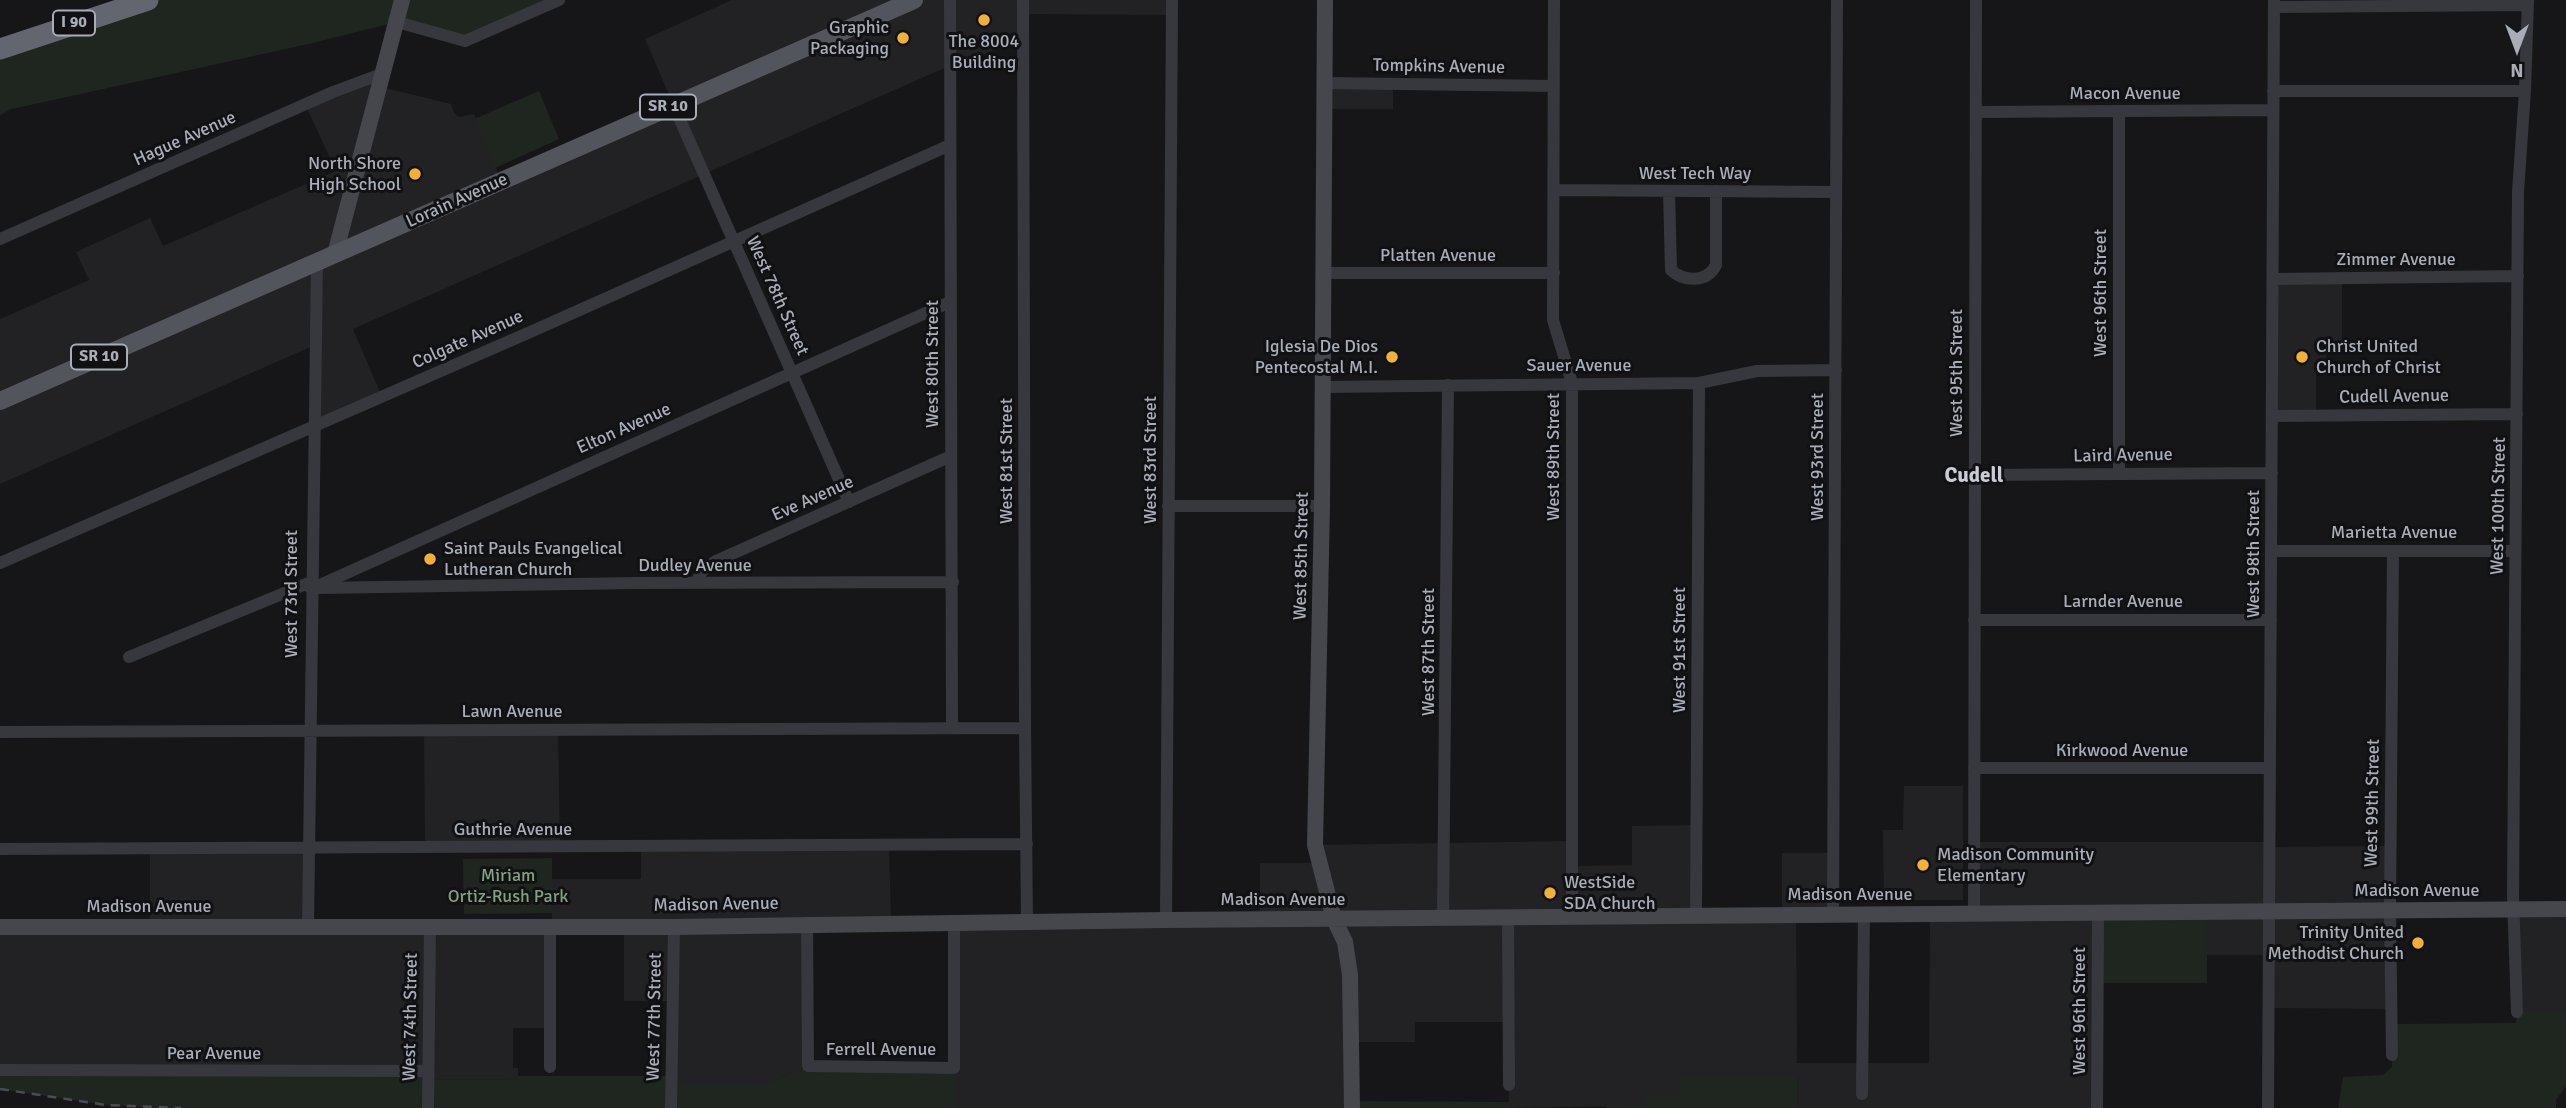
<!DOCTYPE html>
<style>
body{margin:0}
#map{position:relative;width:2566px;height:1108px;overflow:hidden;background:#161618;font-family:Signika,sans-serif}
canvas{display:block}
.north{position:absolute;left:2482px;top:14px;width:70px;height:70px;-webkit-text-stroke:5px #111113;paint-order:stroke;rotate:180deg;font-size:19px;font-weight:700;line-height:28px;text-align:center;color:#a8adb8}
.north::after{content:'';display:block;margin:auto;width:24px;height:32px;background:#a8adb8;clip-path:polygon(50% 0,100% 100%,50% 72%,0 100%)}
</style>
<div id="map">
<canvas width="2566" height="1108"></canvas>
<div class="north">N</div>
</div>
<script>
const context = document.querySelector('canvas').getContext('2d');
context.lineJoin = 'round';
function paint(path, color) {
  context.fillStyle = color;
  context.fill(path, 'evenodd');
}
function trace(path, color, width, dash) {
  context.strokeStyle = color;
  context.lineWidth = width;
  context.lineCap = dash ? 'butt' : 'round';
  context.setLineDash(dash || []);
  context.stroke(path);
}
function drawText(font, color, halo, rows, align = 'center') {
  context.font = font + ' Signika,sans-serif';
  context.lineWidth = 6;
  context.setLineDash([]);
  context.textBaseline = 'middle';
  context.strokeStyle = halo;
  context.fillStyle = color;
  for (const [text, x, y, turn = 0] of rows) {
    context.save();
    context.translate(x, y);
    context.rotate((+turn || 0) * Math.PI / 180);
    context.textAlign = isNaN(turn) ? turn : align;
    if (halo) context.strokeText(text, 0, 0);
    context.fillText(text, 0, 0);
    context.restore();
  }
}
const built = new Path2D(`
 M732,0H1172V15L1023,14V37L949,70V66L353,329L382,397L314,427L315,345L0,484V319L89,280L76,252L150,218L163,246L336,171L305,104L384,73L381,87L451,104L454,113L459,117L474,114L501,181L673,104L645,39Z
 M1324,83H1393V109H1324Z
 M2342,278V349H2326V368L2316,369V416H2272L2274,279Z
 M558,729L560,848H425L424,733Z
 M1904,786H1963V900H1884L1883,830H1903Z
 M1697,825L1696,916L1782,915V853H1834L1833,914L1796,915L1797,1063H1929L1930,914L1974,913V842H2269L2270,847L2390,846L2391,1009L2268,1008V955H2207L2206,913L2098,914L2097,1108H1798L1797,1077H1681L1680,1097H1645V1106L1509,1108L1508,1022H1415V1042H1352V1108H954V922L1260,918V863H1319L1315,845L1571,841L1572,866L1632,865V826Z
 M889,845L891,923L807,924L808,1066L765,1085H672L673,1001H624V926L552,927V879H641V847Z
 M150,849H310L308,926L550,927V1028H513V1068H518V1079L428,1080L0,1070V927L150,926Z
 M2566,909V1012H2517L2513,910Z`);
const green = new Path2D(`
 M148,0H559L465,41L397,22L313,43L12,109L0,115V49Z
 M539,91L559,139L495,168L474,119Z
 M552,858V913L464,914L463,859Z
 M2207,912V983H2097L2098,914Z
 M2517,1012H2566V1086L2556,1100V1108H2338L2343,1077L2383,1075L2392,1067L2391,1024L2516,1023Z
 M808,1066L954,1068V1108H160L106,1105L0,1089V1070L428,1071V1080L518,1079V1076H672V1085H764Z
 M1680,1077H1797L1798,1108H1606V1105L1645,1106V1097H1680Z
 M1352,1101L1509,1102V1108H1352Z`);
const street = new Path2D(`
 M950,0L952,728
 M1023,0L1025,728L1027,922
 M1554,0L1553,320L1572,383V916
 M2274,7L2527,5
 M397,22L465,41L559,0
 M1324,83L1554,86
 M2273,91H2525
 M673,104L849,502
 M2119,111V474
 M1976,112L2273,110
 M1554,190L1836,192
 M1669,191L1671,270C1684,282 1707,283 1716,265V191
 M0,239L333,92L384,73
 M1322,273H1554
 M2274,279L2518,276
 M1322,387L1699,383L1757,371L1836,370
 M2272,416L2517,414
 M1975,475L2272,473
 M1168,506H1322
 M2273,551H2515
 M0,563L528,333L950,145
 M696,583L702,571L716,561L951,456
 M319,588L636,583L953,582
 M311,589L950,302
 M1974,620H2271
 M129,657L311,582
 M0,732L1025,728
 M1974,768H2270
 M0,849L1027,844
 M1833,914L1837,0
 M1974,914L1976,0
 M1696,916L1699,383
 M1443,918L1448,385
 M1508,918L1509,1085
 M1166,920L1172,0
 M807,923L808,1066L954,1068V922
 M308,927L317,263
 M550,927V1067
 M2517,1012L2513,897L2518,192L2525,91L2528,0
 M2392,1055L2390,910L2393,551
 M0,1070L428,1071
 M1862,1094L1864,914
 M428,1108L430,927
 M671,1108L674,927
 M2097,1108L2098,914
 M2268,1108L2274,0`);
const secondary = new Path2D(`
 M1325,0L1322,506L1315,845L1334,919L1345,942L1350,975L1352,1108
 M335,254L402,0
 M0,927H674L1166,920L2566,909`);
const primary = new Path2D(`
 M0,401L914,0`);
const highway = new Path2D(`
 M0,49L148,0`);
const rail = new Path2D(`
 M0,1089L106,1105L181,1108`);
const markers = [
 [984,20,7,"#f2b134"],
 [903,38,7,"#f2b134"],
 [415,174,7,"#f2b134"],
 [1392,357,7,"#f2b134"],
 [2302,357,7,"#f2b134"],
 [430,559,7,"#f2b134"],
 [1923,865,7,"#f2b134"],
 [1550,893,7,"#f2b134"],
 [2418,943,7,"#f2b134"]
];
const shields = [
 [74,23,42],
 [668,107,56],
 [99,357,56]
];
const shieldNames = [
 ["I 90",74,23],
 ["SR 10",668,107],
 ["SR 10",99,357]
];
const poiNames = [
 ["Graphic",889,28],
 ["Packaging",889,49],
 ["The 8004",984,42,"center"],
 ["Building",984,63,"center"],
 ["North Shore",401,164],
 ["High School",401,185],
 ["Iglesia De Dios",1378,347],
 ["Pentecostal M.I.",1378,368],
 ["Christ United",2316,347,"left"],
 ["Church of Christ",2316,368,"left"],
 ["Saint Pauls Evangelical",444,549,"left"],
 ["Lutheran Church",444,570,"left"],
 ["Madison Community",1937,855,"left"],
 ["Elementary",1937,876,"left"],
 ["WestSide",1564,883,"left"],
 ["SDA Church",1564,904,"left"],
 ["Trinity United",2404,933],
 ["Methodist Church",2404,954]
];
const streetNames = [
 ["Tompkins Avenue",1439,67,1],
 ["Macon Avenue",2125,94],
 ["Hague Avenue",185,139,-24],
 ["West Tech Way",1695,174],
 ["Lorain Avenue",457,201,-24],
 ["Platten Avenue",1438,256],
 ["Zimmer Avenue",2396,260],
 ["West 96th Street",2101,293,-90],
 ["West 78th Street",777,296,66],
 ["Colgate Avenue",468,340,-24],
 ["West 80th Street",933,364,-90],
 ["Sauer Avenue",1579,366],
 ["West 95th Street",1957,373,-90],
 ["Cudell Avenue",2394,397,-1],
 ["Elton Avenue",624,429,-24],
 ["Laird Avenue",2123,456,-1],
 ["West 89th Street",1554,457,-90],
 ["West 93rd Street",1818,457,-90],
 ["West 83rd Street",1151,460,-90],
 ["West 81st Street",1007,461,-90],
 ["Eve Avenue",813,499,-24],
 ["West 100th Street",2499,506,-89],
 ["Marietta Avenue",2394,533],
 ["West 98th Street",2254,554,-90],
 ["West 85th Street",1302,556,-89],
 ["Dudley Avenue",695,566],
 ["West 73rd Street",292,594,-90],
 ["Larnder Avenue",2123,602],
 ["West 91st Street",1680,650,-90],
 ["West 87th Street",1429,652,-90],
 ["Lawn Avenue",512,712],
 ["Kirkwood Avenue",2122,751],
 ["West 99th Street",2373,803,-89],
 ["Guthrie Avenue",513,830],
 ["Madison Avenue",2417,891],
 ["Madison Avenue",1850,895],
 ["Madison Avenue",1283,900],
 ["Madison Avenue",716,905,-1],
 ["Madison Avenue",149,907],
 ["West 96th Street",2080,1011,-90],
 ["West 74th Street",411,1017,-89],
 ["West 77th Street",655,1017,-89],
 ["Ferrell Avenue",881,1050],
 ["Pear Avenue",214,1054]
];
const parkNames = [
 ["Miriam",508,876],
 ["Ortiz-Rush Park",508,897]
];
const quarterNames = [
 ["Cudell",1974,476]
];
paint(built, '#222225');
paint(green, '#1e261f');
trace(street, '#37383d', 12);
trace(secondary, '#45474d', 16);
trace(primary, '#53555c', 18);
trace(highway, '#63666e', 21);
trace(rail, '#4a4c52', 2.5, [9, 7]);
for (const [x, y, r, color] of markers) {
  const dot = new Path2D();
  dot.arc(x, y, r, 0, 2 * Math.PI);
  context.fillStyle = color;
  context.fill(dot);
  trace(dot, '#111113', 2.5);
}
for (const [x, y, w] of shields) {
  const box = new Path2D();
  box.roundRect(x - w / 2, y - 12.5, w, 25, 5);
  context.fillStyle = '#111113';
  context.fill(box);
  trace(box, '#a8adb8', 2);
}
drawText('bold 16px', '#a8adb8', null, shieldNames);
drawText('18px', '#a8adb8', '#111113', poiNames, 'right');
drawText('18px', '#a8adb8', '#111113', streetNames);
drawText('18px', '#7fa381', '#111113', parkNames);
drawText('bold 21px', '#c9ccd4', '#111113', quarterNames);
</script>
